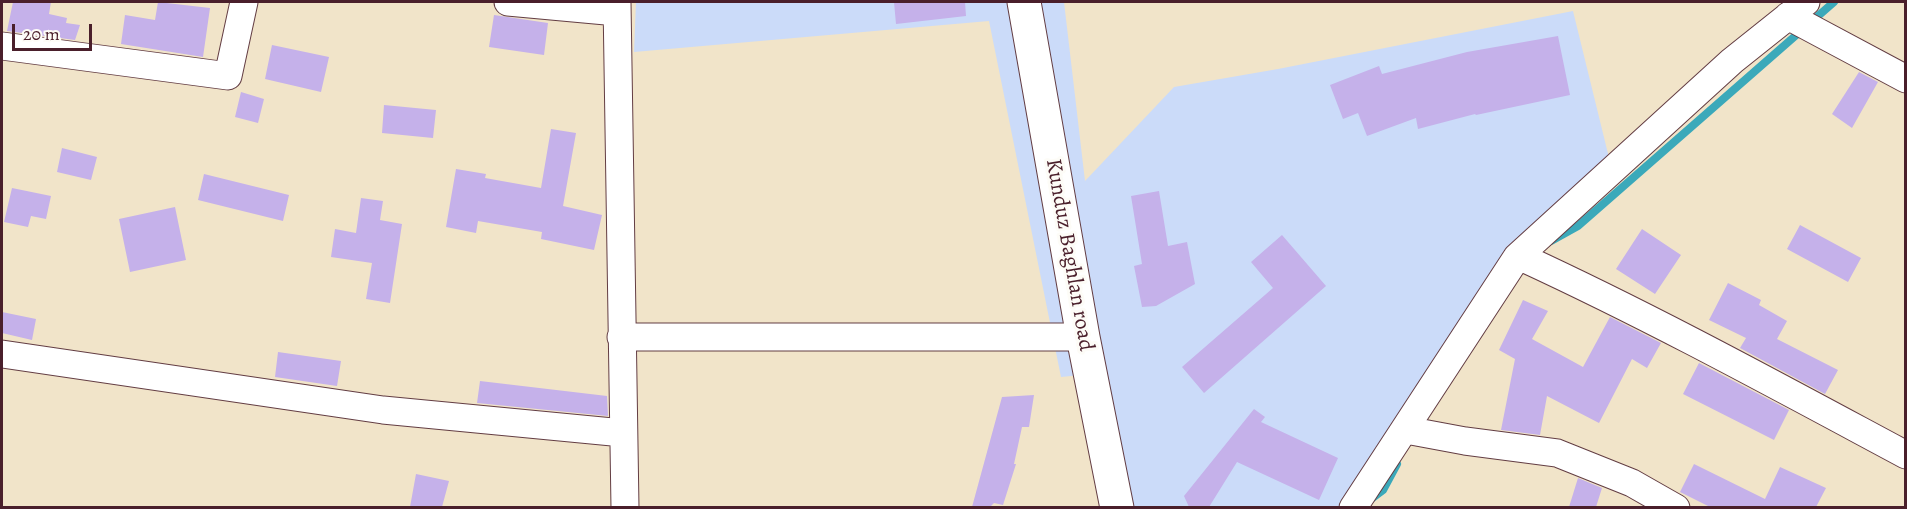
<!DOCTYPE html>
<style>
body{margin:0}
#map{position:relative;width:1907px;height:509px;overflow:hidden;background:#f1e4c9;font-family:Alegreya,serif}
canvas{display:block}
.frame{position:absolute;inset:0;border:3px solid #4a1f2b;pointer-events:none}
.scale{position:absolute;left:12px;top:24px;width:80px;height:27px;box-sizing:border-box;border:3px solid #4a1f2b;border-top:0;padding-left:8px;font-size:18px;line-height:21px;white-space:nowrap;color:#4a1f2b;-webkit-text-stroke:4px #fdfcf7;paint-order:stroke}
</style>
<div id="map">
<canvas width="1907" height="509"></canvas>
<div class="frame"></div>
<div class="scale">20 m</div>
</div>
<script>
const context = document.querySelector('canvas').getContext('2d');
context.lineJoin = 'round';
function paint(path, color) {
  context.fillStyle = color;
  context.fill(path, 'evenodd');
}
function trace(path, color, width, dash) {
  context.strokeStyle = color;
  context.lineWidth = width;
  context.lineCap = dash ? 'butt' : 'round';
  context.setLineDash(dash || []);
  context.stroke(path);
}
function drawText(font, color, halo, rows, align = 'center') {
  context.font = font + ' Alegreya,serif';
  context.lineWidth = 6;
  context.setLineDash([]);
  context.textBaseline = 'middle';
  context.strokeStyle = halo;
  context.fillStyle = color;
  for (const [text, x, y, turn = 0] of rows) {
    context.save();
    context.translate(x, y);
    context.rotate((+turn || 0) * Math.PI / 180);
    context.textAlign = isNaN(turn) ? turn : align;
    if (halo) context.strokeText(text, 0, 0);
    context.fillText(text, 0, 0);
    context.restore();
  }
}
const built = new Path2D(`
 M636,2H1064L1085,181L1174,87L1278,69L1573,11L1612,170L1557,212L1342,507H1107L1081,375L1061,377L989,21L634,52Z`);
const stream = new Path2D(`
 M1551,241L1578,226L1834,2
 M1371,499L1383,490L1397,464`);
const building = new Path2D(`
 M13,2H51L49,14L67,18L66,23L80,25L75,40L7,31Z
 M158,2L210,8L203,57L121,44L125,15L155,20Z
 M894,2H965L966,16L896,24Z
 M494,15L548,23L544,55L489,47Z
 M1558,36L1570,95L1476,115L1475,114L1418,129L1416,118L1367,136L1358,113L1343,119L1330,85L1379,66L1382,74L1467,52Z
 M272,45L329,57L321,92L265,79Z
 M1859,72L1878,82L1852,128L1832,114Z
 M241,92L264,99L258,123L235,117Z
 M384,105L436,110L433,138L382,133Z
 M551,129L576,133L563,206L602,215L594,250L541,239L542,232L478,221L476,233L446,227L456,169L486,174L485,178L541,188Z
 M62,148L97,157L91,180L57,172Z
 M204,174L289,195L283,221L198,200Z
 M12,188L51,196L46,219L31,216L28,227L4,222Z
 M1159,191L1168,246L1187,242L1195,284L1156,306L1142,307L1134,266L1142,264L1131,196Z
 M361,198L383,201L380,220L402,224L390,303L366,299L372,263L331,257L335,229L356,233Z
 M175,207L186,260L130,272L119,219Z
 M1800,225L1861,258L1848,282L1787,249Z
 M1642,229L1681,255L1655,294L1616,269Z
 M1282,235L1326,286L1204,393L1182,367L1273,288L1251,262Z
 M1728,283L1761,300L1759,305L1787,321L1777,339L1838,370L1825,394L1740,348L1746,338L1709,320Z
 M1523,300L1548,311L1532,339L1583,367L1610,317L1661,343L1647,368L1632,359L1599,423L1547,396L1540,435L1501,430L1515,359L1499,350Z
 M2,312L36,319L32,340L2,333Z
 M278,352L341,361L337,386L275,377Z
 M1699,363L1789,410L1774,440L1683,394Z
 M480,381L607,396L608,416L477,403Z
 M1034,395L1029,427H1022L1014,464H1016L1003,505L994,503L990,507H972L1002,397Z
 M1254,409L1265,417L1261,422L1338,458L1319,500L1237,462L1209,507H1189L1184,496Z
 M1694,464L1765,499L1780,467L1826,488L1816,507H1710L1680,492Z
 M416,474L449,481L442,507H410Z
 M1578,478L1602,488L1596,507H1569Z`);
const street = new Path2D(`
 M508,2L617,12
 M617,2L625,508
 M1788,16L1906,79
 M2,46L228,76L244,2
 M1517,257L1523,258C1653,318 1779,387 1906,455
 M621,337H1083
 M2,354L383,410L623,433
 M1406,430L1465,441L1557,453L1632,483L1676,508
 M1353,508L1517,257L1732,61L1806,2`);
const highway = new Path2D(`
 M1024,2L1083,337L1117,508`);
const streetNames = [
 ["Kunduz Baghlan road",1069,255,80]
];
paint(built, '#cbdbf9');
trace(stream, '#3ba9ba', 8);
paint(building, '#c5b1ea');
trace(street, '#633d43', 29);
trace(highway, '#633d43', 35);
trace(street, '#fff', 27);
trace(highway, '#fff', 33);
drawText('22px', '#4a1f2b', '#fdfcf7', streetNames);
</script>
